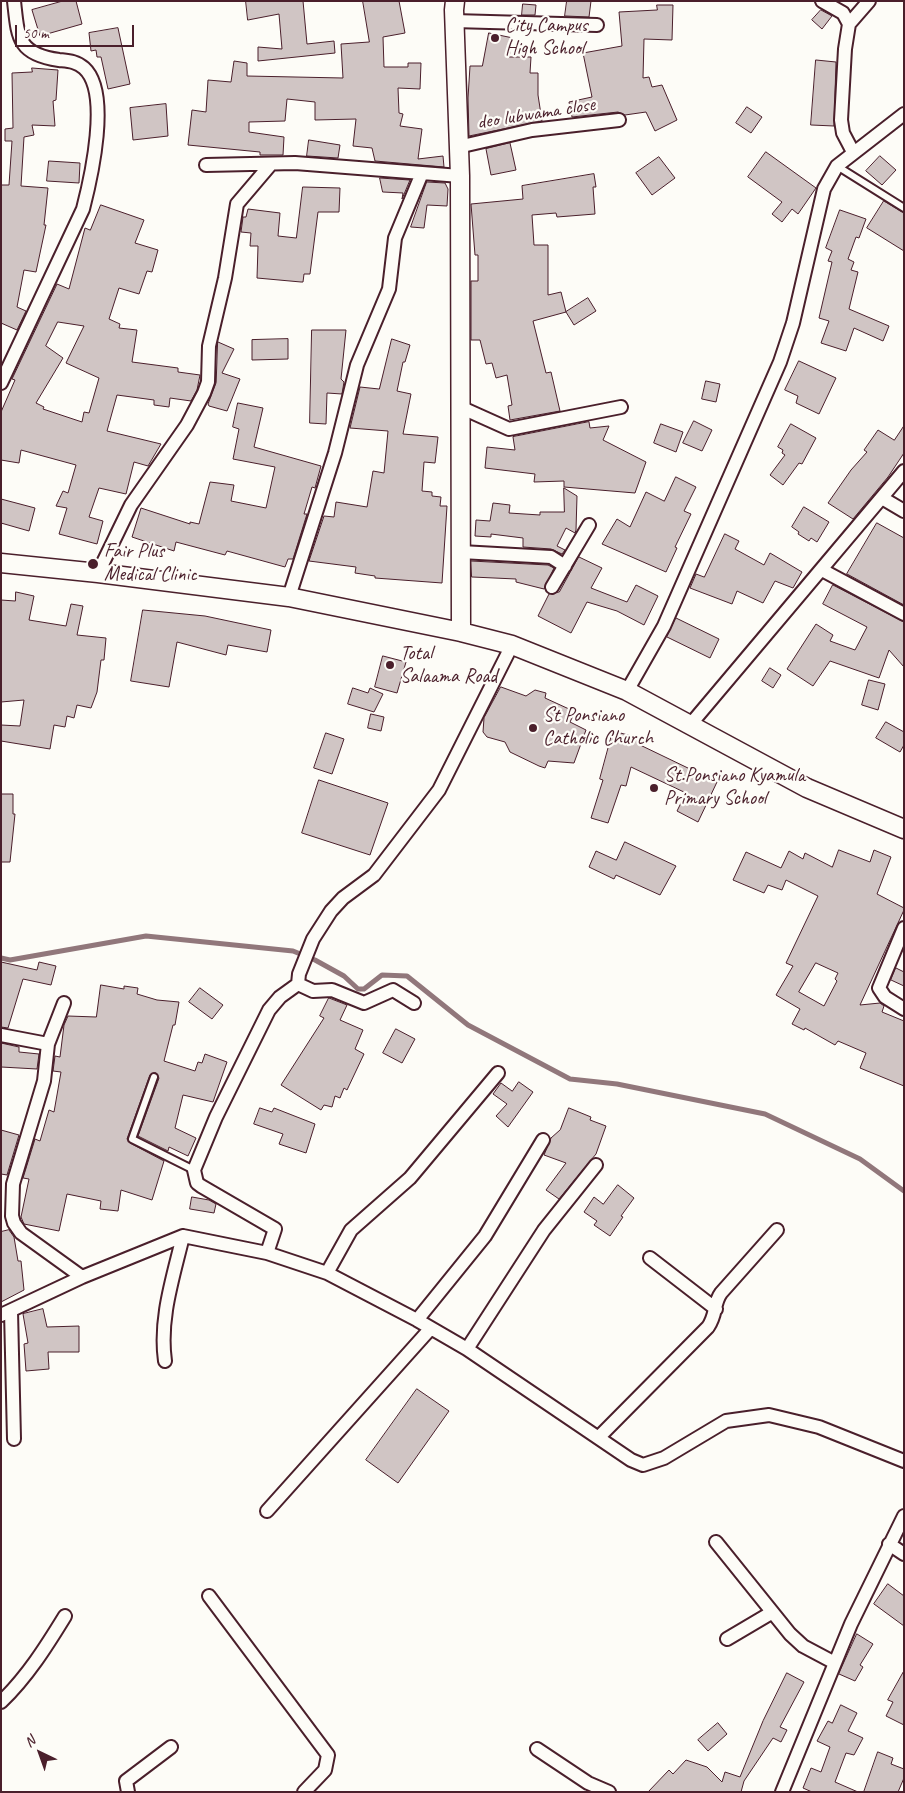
<!DOCTYPE html>
<style>
body{margin:0}
#map{position:relative;width:905px;height:1793px;overflow:hidden;background:#fdfcf7;font-family:Caveat,sans-serif}
canvas{display:block}
.frame{position:absolute;inset:0;border:2px solid #4a1f2b;pointer-events:none}
.north{position:absolute;left:15px;top:1728px;width:50px;height:50px;-webkit-text-stroke:4px #fdfcf7;paint-order:stroke;rotate:318deg;font-size:14px;font-weight:700;line-height:20px;text-align:center;color:#4a1f2b}
.north::after{content:'';display:block;margin:auto;width:18px;height:22px;background:#4a1f2b;clip-path:polygon(50% 0,100% 100%,50% 72%,0 100%)}
.scale{position:absolute;left:15px;top:25px;width:119px;height:22px;box-sizing:border-box;border:2px solid #4a1f2b;border-top:0;padding-left:6px;font-size:15px;line-height:18px;white-space:nowrap;color:#4a1f2b;-webkit-text-stroke:4px #fdfcf7;paint-order:stroke}
</style>
<div id="map">
<canvas width="905" height="1793"></canvas>
<div class="frame"></div>
<div class="north">N</div>
<div class="scale">50 m</div>
</div>
<script>
const context = document.querySelector('canvas').getContext('2d');
context.lineJoin = 'round';
function trace(path, color, width, dash) {
  context.strokeStyle = color;
  context.lineWidth = width;
  context.lineCap = dash ? 'butt' : 'round';
  context.setLineDash(dash || []);
  context.stroke(path);
}
function paint(path, color) {
  context.fillStyle = color;
  context.fill(path, 'evenodd');
}
function drawText(font, color, halo, rows, align = 'center') {
  context.font = font + ' Caveat,sans-serif';
  context.lineWidth = 4.5;
  context.setLineDash([]);
  context.textBaseline = 'middle';
  context.strokeStyle = halo;
  context.fillStyle = color;
  for (const [text, x, y, turn = 0] of rows) {
    context.save();
    context.translate(x, y);
    context.rotate((+turn || 0) * Math.PI / 180);
    context.textAlign = isNaN(turn) ? turn : align;
    if (halo) context.strokeText(text, 0, 0);
    context.fillText(text, 0, 0);
    context.restore();
  }
}
const stream = new Path2D(`
 M1,958L10,960L146,936L293,951L315,960L344,976L358,989H364L382,975L407,976L468,1025L570,1079L617,1084L765,1114L860,1159L904,1191`);
const building = new Path2D(`
 M63,1H76L82,24L40,36L32,10Z
 M246,1H303L307,44L334,41L335,53L258,61V47L282,49L279,14L248,20Z
 M363,1H399L405,33L383,37L384,67H408V63H421L420,89L398,88L399,113L403,114L400,126L422,129L418,159L443,156L444,167L375,161L372,148L353,146L356,119L315,120V102L287,99L285,121L249,122V132L284,137L283,155H260V152L188,145L192,110L206,112L208,80L231,82L234,61L247,63V76L343,78L341,44L369,42Z
 M567,1H591L589,17L565,16Z
 M523,4L536,5L535,15H522Z
 M657,5H673L672,40L644,39L643,78L649,77L652,87L662,85L677,120L655,131L646,112L625,115L618,112L572,117L569,102L592,97L583,53L622,46L619,12L657,10Z
 M821,10L832,16L822,29L812,20Z
 M118,28L130,84L108,89L101,57H97L96,50L91,51L89,33Z
 M489,33L513,38L509,57H531L530,73H538V95L542,121L469,136L468,98L470,66H482Z
 M816,60L836,62L834,126L811,125Z
 M32,68L58,70L56,100L53,101L55,126L32,125L34,135L24,137L21,186L48,188L44,225H46L36,272L24,270L17,307L26,311L17,330L1,323V185H9L12,141H5V129L13,128L12,73L32,72Z
 M166,104L168,136L133,140L130,108Z
 M747,107L762,117L751,133L736,123Z
 M309,140L340,145L338,158L307,156Z
 M510,143L516,170L491,175L486,149Z
 M766,152L816,188L798,214L792,209L782,222L772,214L782,202L748,177Z
 M880,156L896,170L882,185L866,171Z
 M659,157L675,178L652,195L636,173Z
 M49,161L80,163L79,183L47,181Z
 M594,174L596,187H593L595,214L557,217L556,213L532,215L534,245H548V295L561,292L566,312L533,321L546,373L551,372L560,411L510,420L508,406L512,405L507,375L496,378L492,363L486,364L480,340H471V281H478V255H475L471,204L523,199L522,186Z
 M380,178L410,180L402,199L403,193L383,192Z
 M427,182L445,183L448,189L447,206L427,205L424,228L411,227Z
 M303,187L340,188L339,212H318L310,274H304L303,282H301L257,278L258,246H250L251,233L241,232L243,217H246L248,209L280,213L278,236L296,238Z
 M884,201L904,213V251L867,228Z
 M101,205L144,220L135,243L158,250L152,272L147,271L139,294L119,288L109,319L120,324L119,328L137,330L132,362L178,368V372L200,375L197,390L191,401L170,398L169,407L154,405V400L117,395L107,431L161,444L148,466L134,462L126,494L99,488L89,517L103,521L97,544L59,534L67,508L56,506L63,491L68,493L76,465L21,450L19,463L1,460V412L15,380L12,379L57,284L69,289L85,228L90,230ZM58,322L84,326L66,363L99,378L89,413L84,412L82,422L43,409L44,407L36,403L63,358L46,346Z
 M840,210L866,219L859,238L856,237L848,259L854,262L851,270L858,272L849,309L889,326L883,341L854,328L846,351L821,343L829,321L819,318L832,262L828,261L832,251L826,248Z
 M588,298L596,311L574,325L566,312Z
 M312,330H346L341,379L344,382L342,394L327,393L326,424L310,423Z
 M288,339V359L252,360V340Z
 M392,339L410,345L405,362H403L397,391L411,394L403,434L438,437L435,463L424,462L422,491L432,492V496L441,497L440,506H447L442,583L375,578V576L355,573L356,567L309,561L324,516L334,517L336,502L367,507L373,471L384,473L388,431L350,428L360,387L379,389Z
 M218,342L234,349L222,373L240,379L227,411L209,406L208,404L216,383Z
 M799,361L836,378L819,414L796,403L798,396L785,390Z
 M706,381L720,384L716,402L702,399Z
 M238,403L263,408L254,447L321,466L315,488L312,487L304,514H307L293,559H288L285,567L227,551L225,555L176,542L174,551L132,537L141,508L190,524V522L199,524L210,482L234,485L231,501L266,508L275,467L233,459L239,429L233,427Z
 M694,421L712,430L702,451L683,443Z
 M589,422L590,428L609,426L603,440L646,462L635,493L564,487V481L534,482L535,474L485,468L487,447L515,450L513,437Z
 M661,424L683,432L676,452L654,443Z
 M791,424L816,438L802,464L799,463L783,485L770,475L785,455L782,453L783,450L778,447Z
 M904,426V453L888,477L853,519L828,503L851,470L867,452L864,450L878,430L894,440Z
 M676,477L696,487L684,511L691,514L675,547L677,548L666,572L602,544L617,519L630,527L646,492L664,501Z
 M564,488L577,496L576,530L575,533L566,528L557,546L565,550L562,554L551,549L523,547V538L491,534V537L475,536L476,520L490,521L493,503L510,505L509,513L540,515V512H564Z
 M1,499L35,508L29,531L1,523Z
 M804,507L829,522L817,542L811,538L809,541L798,534L799,532L792,527Z
 M877,523L904,538V605L847,574Z
 M725,534L739,541L735,549L764,565L770,553L802,572L793,588L775,581L763,603L737,591L732,604L690,588L696,574L704,577Z
 M579,557L602,568L591,588L627,602L636,585L658,596L644,625L617,611L587,602L571,633L538,616L549,594L559,592Z
 M471,561L548,565L554,568L544,589L516,582V579L472,577Z
 M833,585L904,622V667L889,650L879,678L830,661L813,686L787,669L816,624L833,635L830,641L855,650L867,627L823,604Z
 M16,592L34,596L29,620L66,626L71,604L83,606L77,635L106,638L104,660H101L97,692L91,708L77,705L74,718L67,716L65,727L54,725L50,749L1,741V725L20,726L24,700L1,702V600L15,601Z
 M143,610L205,616L271,630L267,652L228,645L226,655L177,642L169,687L131,681Z
 M676,618L719,639L710,658L667,637Z
 M383,656L406,662L397,693L375,687Z
 M770,668L781,675L773,688L762,681Z
 M869,680L885,684L878,710L862,705Z
 M501,687L526,696L535,690L546,693L545,698L569,709L566,715L573,716L570,722L586,730L574,763L548,761L545,768L539,766L510,752L505,742L487,737L483,732L484,718Z
 M353,688L368,693L370,688L383,694L374,712L348,704Z
 M371,714L384,717L381,731L368,728Z
 M886,722L904,732V745L900,752L876,738Z
 M613,731L639,738L638,744L717,782L698,822L677,811L686,793L631,767L626,786L621,785L608,823L591,818L603,780L600,779Z
 M326,733L344,739L332,774L314,768Z
 M319,780L388,803L370,855L302,833Z
 M1,794H13V814H15L10,862H1Z
 M625,842L676,866L660,895L616,875L614,879L589,867L596,851L616,860Z
 M839,850L870,862L874,850L891,857L877,894L904,908V910L860,1005L880,1003L884,1006L882,1012L904,1021V1086L860,1068L866,1053L838,1041L835,1045L805,1028L804,1030L792,1024L800,1009L776,995L793,966L786,963L818,896L786,880L782,890L768,885L764,893L733,880L746,852L781,868L789,851L803,859L805,853L832,867ZM816,963L838,973L835,979L837,981L824,1006L799,992Z
 M1,962L37,970L39,962L56,966L51,985L23,979L8,1028L1,1027Z
 M896,968L904,972V986L891,980Z
 M101,985L124,989V986L138,988L137,994L157,1000L179,1002L175,1025H173L164,1061L195,1071L198,1062L202,1063L205,1054L227,1062L213,1102L183,1095L175,1128L196,1138L188,1156L169,1147L168,1151L138,1136L159,1078L156,1073L150,1075L127,1139L130,1143L164,1161L152,1200L121,1190L118,1211L100,1209L101,1201L67,1194L59,1231L24,1224L21,1217L29,1179L23,1178L35,1139L40,1141L49,1110L54,1112L61,1072L53,1071L55,1056L60,1057L64,1025L68,1016L96,1017Z
 M200,988L223,1005L212,1019L189,1002Z
 M329,998L347,1005L340,1020L363,1030L355,1049L364,1054L347,1090L344,1088L340,1098L335,1096L332,1107L324,1105L321,1110L281,1085L324,1018L320,1016Z
 M396,1029L415,1039L402,1063L383,1053Z
 M1,1043L19,1047V1052L39,1054L37,1069L1,1067Z
 M519,1082L533,1092L508,1127L496,1116L507,1104L493,1094L501,1083L512,1091Z
 M260,1108L272,1112L274,1108L315,1124L306,1153L279,1144L283,1134L254,1124Z
 M569,1108L591,1117L590,1120L606,1126L596,1154L559,1199L546,1190L566,1163L544,1155L551,1138L560,1130Z
 M1,1130L19,1135L7,1175L1,1174Z
 M618,1185L634,1198L621,1216L623,1217L610,1236L594,1225L597,1221L584,1212L594,1197L603,1204Z
 M192,1197L209,1200L216,1204L214,1213L190,1209Z
 M9,1230L14,1237L18,1261H21L24,1290L1,1302V1232Z
 M43,1309L47,1327L79,1326V1352H48L49,1369L26,1371L24,1344L28,1343L23,1314Z
 M417,1389L449,1411L398,1483L366,1460Z
 M888,1584L904,1596V1626L874,1604Z
 M857,1634L873,1644L860,1665L863,1667L855,1681L839,1674Z
 M904,1671V1725L886,1716L893,1702L888,1700Z
 M787,1673L804,1682L780,1727L787,1730L781,1742L773,1738L744,1781L741,1792H648L669,1770L673,1774L686,1760L707,1767L722,1782L725,1772L740,1777L763,1721Z
 M841,1705L857,1713L848,1731L863,1738L854,1755L846,1753L835,1782L858,1792H812L803,1788L811,1768L821,1772L830,1747L817,1741L828,1721L832,1723Z
 M718,1723L727,1734L708,1751L698,1740Z
 M878,1752L893,1758L891,1764L904,1769V1778L898,1792H864Z`);
const lane = new Path2D(`
 M837,166L904,208
 M154,1077L132,1139L194,1170`);
const street = new Path2D(`
 M822,1L843,13L849,24
 M454,21L597,25
 M458,147L532,130L619,120
 M853,152L843,133L841,120L845,49L849,24L869,1
 M206,165L295,163L460,176
 M1,383L83,209C91,178 111,92 84,68C76,61 68,61 59,60C17,54 18,37 14,1
 M460,407L509,429L621,407
 M882,498L904,511
 M461,552L551,557L565,566
 M822,570L904,614
 M98,573L131,505L187,425L204,393L208,382L209,346L225,278L237,204L271,164
 M552,587L589,525
 M289,597L335,453L357,365L389,289L395,238L422,173
 M627,691L664,626L780,362L793,323L824,189L837,166L904,114
 M690,725L904,471
 M904,928L879,988L885,997L904,1009
 M298,984L313,991L332,990L364,1003L393,990L414,1003
 M64,1003L48,1044L44,1081L13,1184L12,1216L14,1223L21,1233L82,1277
 M1,1035L48,1044
 M267,1253L275,1229L201,1186L197,1183L194,1170L216,1117L269,1010L280,997L298,984L299,974L313,939L331,911L343,898L374,875L439,790L512,645
 M650,1258L716,1309
 M327,1273L351,1230L410,1178L498,1073
 M11,1311L14,1439
 M1,1315L82,1277L183,1236L267,1253L327,1273L417,1320L467,1349L631,1460L643,1465L664,1458L726,1421L769,1415L819,1427L904,1461
 M417,1320L485,1236L543,1140
 M467,1349L544,1230L596,1165
 M165,1361C159,1319 173,1278 183,1236
 M599,1437L708,1327C717,1314 713,1304 721,1293L777,1230
 M267,1511L431,1328
 M716,1542L790,1634L803,1646L835,1663
 M889,1544L904,1554
 M209,1596L328,1755L325,1770L304,1792
 M727,1639L771,1613
 M1,1702C27,1677 46,1647 65,1616
 M537,1749L588,1783L609,1792
 M128,1792L126,1781L171,1747
 M782,1792L851,1624L904,1516`);
const secondary = new Path2D(`
 M455,1L454,10L460,176L461,632
 M1,563L98,573L289,597L461,632L512,645L627,691L807,788L904,829`);
const markers = [
 [495,38,5,"#4a1f2b"],
 [93,564,6,"#4a1f2b"],
 [390,665,5,"#4a1f2b"],
 [533,728,5,"#4a1f2b"],
 [654,788,5,"#4a1f2b"]
];
const poiNames = [
 ["City Campus",505,26],
 ["High School",505,49],
 ["Fair Plus",104,552],
 ["Medical Clinic",104,575],
 ["Total",400,654],
 ["Salaama Road",400,677],
 ["St Ponsiano",543,716],
 ["Catholic Church",543,739],
 ["St.Ponsiano Kyamula",664,776],
 ["Primary School",664,799]
];
const streetNames = [
 ["deo lubwama close",536,114,-9]
];
trace(stream, '#91777b', 5);
paint(building, '#d0c5c4');
trace(building, '#4a1f2b', 1);
trace(lane, '#4a1f2b', 10);
trace(street, '#4a1f2b', 16);
trace(secondary, '#4a1f2b', 21);
trace(lane, '#fdfcf7', 6);
trace(street, '#fdfcf7', 12);
trace(secondary, '#fdfcf7', 18);
for (const [x, y, r, color] of markers) {
  const dot = new Path2D();
  dot.arc(x, y, r, 0, 2 * Math.PI);
  context.fillStyle = color;
  context.fill(dot);
  trace(dot, '#fdfcf7', 2);
}
drawText('20px', '#4a1f2b', '#fdfcf7', poiNames, 'left');
drawText('20px', '#4a1f2b', '#fdfcf7', streetNames);
</script>
